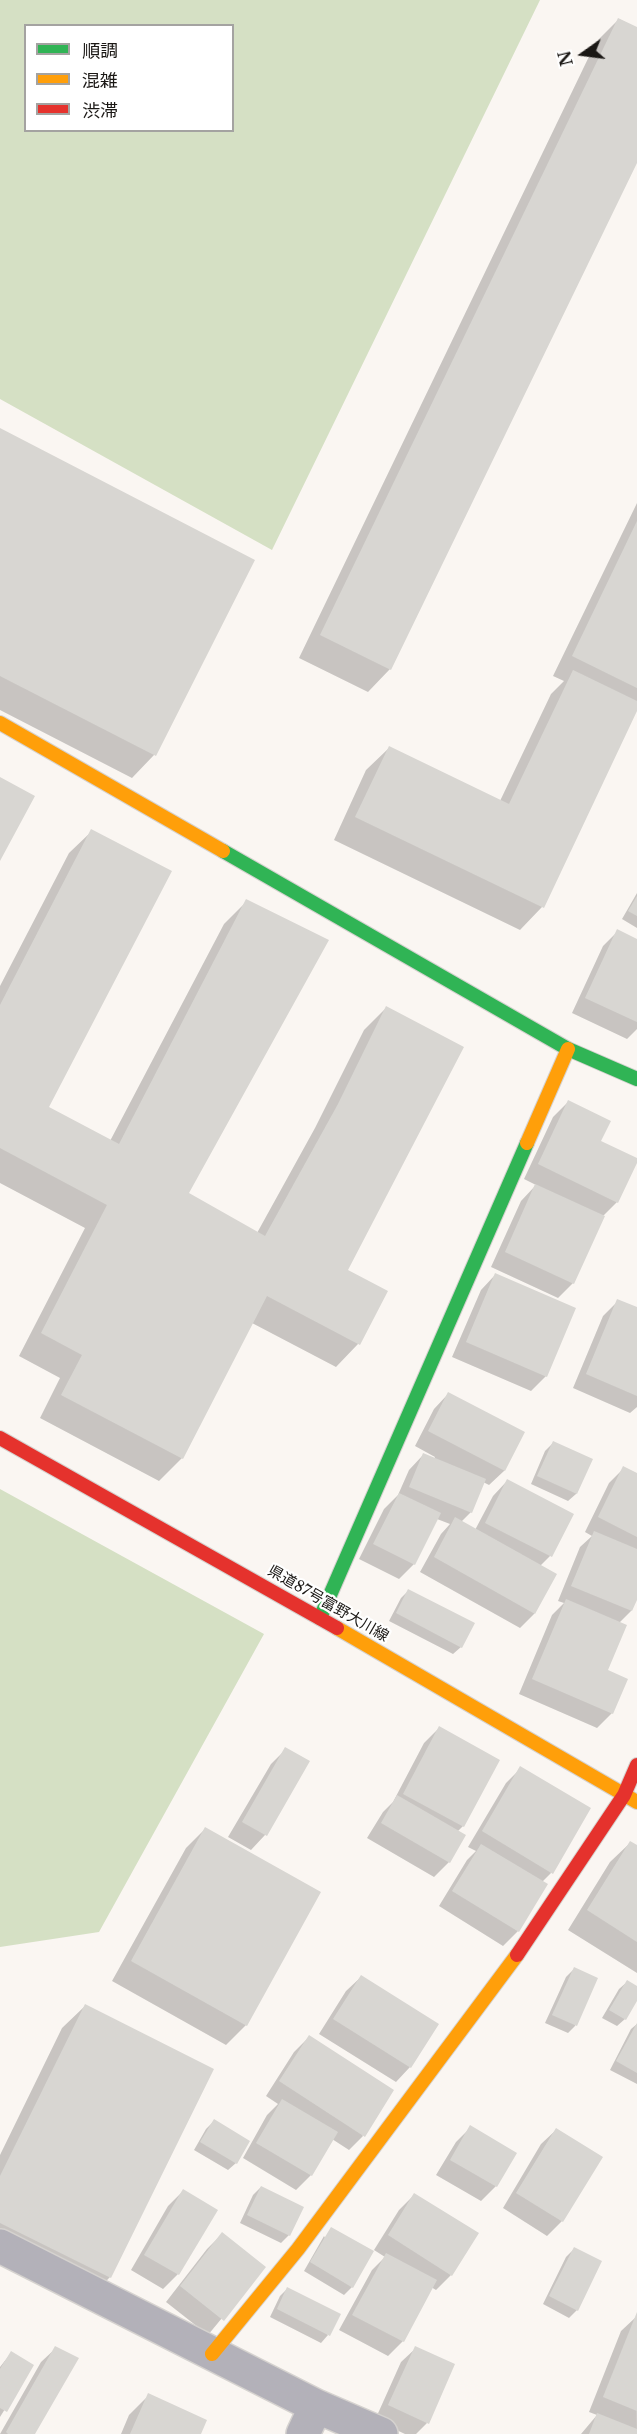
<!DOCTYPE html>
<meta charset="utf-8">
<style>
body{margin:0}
#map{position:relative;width:637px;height:2434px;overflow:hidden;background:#faf6f2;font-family:"Libre Baskerville","Noto Sans JP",serif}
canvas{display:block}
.legend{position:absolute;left:24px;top:24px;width:210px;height:108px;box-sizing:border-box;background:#fff;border:2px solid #a4a3a1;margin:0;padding:8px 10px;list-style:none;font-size:18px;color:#1b1815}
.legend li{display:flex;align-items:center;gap:12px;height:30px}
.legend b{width:30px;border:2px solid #a4a3a1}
.north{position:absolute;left:553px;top:24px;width:60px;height:60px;-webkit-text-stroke:4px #fff;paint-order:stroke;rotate:256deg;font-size:16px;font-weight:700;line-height:24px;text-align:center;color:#1b1815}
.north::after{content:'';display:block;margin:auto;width:21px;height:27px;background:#1b1815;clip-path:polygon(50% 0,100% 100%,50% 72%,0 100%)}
</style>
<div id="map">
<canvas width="637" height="2434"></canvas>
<ul class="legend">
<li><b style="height:8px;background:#30b455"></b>順調</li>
<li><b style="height:8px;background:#ff9f0a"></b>混雑</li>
<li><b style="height:8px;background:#e5322d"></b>渋滞</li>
</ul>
<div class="north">N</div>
</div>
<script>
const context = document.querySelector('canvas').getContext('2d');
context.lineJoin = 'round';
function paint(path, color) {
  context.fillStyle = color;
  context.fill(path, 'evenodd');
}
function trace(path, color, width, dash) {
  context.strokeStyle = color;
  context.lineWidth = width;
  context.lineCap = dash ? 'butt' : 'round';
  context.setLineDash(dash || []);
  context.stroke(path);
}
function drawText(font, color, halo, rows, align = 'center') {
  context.font = font + ' "Libre Baskerville","Noto Sans JP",serif';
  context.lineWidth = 4.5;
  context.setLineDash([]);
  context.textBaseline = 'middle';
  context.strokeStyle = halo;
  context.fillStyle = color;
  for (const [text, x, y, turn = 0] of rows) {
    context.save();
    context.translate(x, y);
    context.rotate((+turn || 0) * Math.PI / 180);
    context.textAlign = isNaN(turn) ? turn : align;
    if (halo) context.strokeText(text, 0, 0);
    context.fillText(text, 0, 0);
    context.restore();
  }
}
const green = new Path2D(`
 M0,0H540L272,550L0,399ZM26,26H232V130H26Z
 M0,1489L264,1634L99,1932L0,1947Z`);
const shadow = new Path2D(`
 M619,19L637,28V160L390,669L368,692L299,658L596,42Z
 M0,430L253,560L154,755L132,778L0,710Z
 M637,503V708L542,907L520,930L334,840L366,770L389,748L500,801L551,694L564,681L553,676Z
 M92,831L47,1108L110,1141L224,924L247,901L187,1194L257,1233L315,1128L364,1030L386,1008L346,1270L358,1344L336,1367L252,1323L182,1458L159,1481L40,1418L60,1378L19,1356L85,1228L0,1183V986L69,853Z
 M637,893V928L622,919Z
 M618,931L637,940V1029L627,1039L572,1013L603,946Z
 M568,1102L599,1142L617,1202L602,1217L573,1283L558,1298L491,1267L521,1201L536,1185L524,1179L553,1117Z
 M495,1275L546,1376L531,1391L452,1357L481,1290Z
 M618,1301L637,1309V1407L630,1413L573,1388L603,1316Z
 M448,1394L523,1432L504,1471L489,1485L483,1482L471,1512L461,1522L475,1530L493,1496L507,1481L572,1515L550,1556L540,1566L534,1614L520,1628L420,1572L441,1534L450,1524L437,1519L414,1564L399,1579L359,1559L384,1509L398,1495L409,1470L423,1455L434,1459L435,1457L415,1446L434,1409Z
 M553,1443L591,1460L576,1494L568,1501L531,1484L545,1451Z
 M624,1468L637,1475V1596L631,1611L619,1623L606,1671L612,1713L597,1728L519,1694L552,1615L564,1603L558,1601L580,1547L592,1536L585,1532L609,1483Z
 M408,1591L461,1647L453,1654L389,1621L401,1598Z
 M439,1728L463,1826L457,1832L449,1862L434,1877L367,1838L383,1812L393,1802L424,1743Z
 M286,1749L308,1762L265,1835L251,1850L228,1837L271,1764Z
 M521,1768L551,1873L542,1882L518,1931L503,1946L439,1906L467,1860L476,1851L468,1847L506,1783Z
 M205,1829L246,2025L226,2045L112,1981L186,1848Z
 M630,1843L637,1847V1973L568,1930L610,1862Z
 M574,1969L596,1979L575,2026L568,2033L545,2023L566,1977Z
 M361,1977L410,2067L396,2082L319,2034L346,1991Z
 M627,1982L637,1988V1999L625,2019L617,2026L602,2018L619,1989Z
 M85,2006L110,2277L88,2300L0,2256V2155L62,2028Z
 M637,2024V2084L610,2070L631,2029Z
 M309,2037L363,2136L349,2150L332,2139L311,2175L296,2190L243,2158L267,2115L278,2104L266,2096L294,2052Z
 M214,2121L236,2163L228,2170L194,2150L206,2129Z
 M471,2127L515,2153L496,2186L481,2201L436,2175L456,2142Z
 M556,2130L562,2221L547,2236L503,2208L541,2144Z
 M261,2187L289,2235L281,2243L240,2223L253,2195Z
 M183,2191L216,2210L178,2274L163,2289L131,2270L168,2206Z
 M414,2195L451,2275L436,2290L431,2287L403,2341L388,2356L339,2330L372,2270L385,2257L374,2250L399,2210Z
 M222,2234L264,2267L208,2335L166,2302L207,2249Z
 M324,2236L352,2287L344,2295L304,2271Z
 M574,2249L577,2310L569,2318L543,2304L566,2257Z
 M288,2288L328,2335L321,2343L270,2317L280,2296Z
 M636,2317L637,2434H581L597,2415L589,2412L621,2331Z
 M56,2348L33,2434H0L41,2362Z
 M416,2348L427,2423L416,2434H405L375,2420L401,2362Z
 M11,2353L32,2366L0,2417V2367Z
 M149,2395L199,2434H121L129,2415Z`);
const building = new Path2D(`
 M618,18L637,27V163L391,670L320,635Z
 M0,428L255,560L156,756L0,676Z
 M637,521V688L572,656Z
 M573,670L637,701V711L544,908L355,817L389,746L509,804Z
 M0,777L35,796L0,861Z
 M91,829L172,871L49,1107L119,1144L246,899L329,940L189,1193L265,1236L338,1104L386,1006L464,1047L348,1270L388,1291L360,1345L267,1296L183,1459L61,1395L82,1355L41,1333L107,1205L0,1148V1005Z
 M637,896V916L628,911Z
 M617,929L637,939V1022L585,998Z
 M568,1100L611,1121L601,1141L637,1158V1163L618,1203L538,1164Z
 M535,1184L605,1216L574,1284L505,1252Z
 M495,1273L576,1308L547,1377L466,1342Z
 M617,1299L637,1307V1396L586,1374Z
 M448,1392L525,1432L505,1471L428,1431Z
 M553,1441L593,1459L577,1494L537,1476Z
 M423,1453L486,1479L472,1513L409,1487Z
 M623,1466L637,1473V1537L598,1517Z
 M507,1479L574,1514L552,1557L485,1523Z
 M399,1493L441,1513L415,1565L373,1544Z
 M455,1517L557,1574L535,1614L434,1557Z
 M594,1531L637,1549V1600L632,1611L571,1586Z
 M408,1589L475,1623L462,1648L396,1613Z
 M566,1599L627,1625L608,1670L628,1679L613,1714L532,1679Z
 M439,1726L500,1760L464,1827L403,1794Z
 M285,1747L310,1761L267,1836L242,1822Z
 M520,1766L591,1808L553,1874L482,1831Z
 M397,1795L466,1835L450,1863L381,1823Z
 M205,1827L321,1892L247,2026L131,1961Z
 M630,1841L637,1845V1942L587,1910Z
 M481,1844L548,1884L519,1932L452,1891Z
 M574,1967L598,1978L577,2026L552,2015Z
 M361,1975L439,2024L411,2068L333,2019Z
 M627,1980L637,1986V2001L626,2020L609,2010Z
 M85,2004L214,2069L111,2278L0,2223V2176Z
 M637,2023V2073L616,2061Z
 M309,2035L394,2090L365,2137L279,2081Z
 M282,2099L338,2132L312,2176L256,2143Z
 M214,2119L250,2141L237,2164L200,2142Z
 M470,2125L517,2153L497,2187L450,2160Z
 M556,2128L603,2157L563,2222L516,2193Z
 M261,2186L304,2207L290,2236L247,2215Z
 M183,2189L218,2210L179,2275L144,2255Z
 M414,2193L479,2233L452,2276L388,2235Z
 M331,2227L374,2251L353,2288L310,2262Z
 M222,2232L266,2267L224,2321L180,2286Z
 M574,2247L602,2261L578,2311L549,2296Z
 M386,2253L437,2280L404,2342L352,2315Z
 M287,2287L341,2314L330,2336L277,2309Z
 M637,2312V2411L603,2397Z
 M55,2346L79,2358L35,2434H8L6,2432Z
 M415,2346L455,2364L429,2424L388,2405Z
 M11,2351L34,2365L7,2412L0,2408V2369Z
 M148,2393L207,2420L201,2434H130Z
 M597,2413L637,2429V2434H589Z`);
const street = new Path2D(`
 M0,2246L316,2406L381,2434
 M303,2434L316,2406`);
const fast = new Path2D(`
 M223,851L568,1049L637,1079
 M320,1618L527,1143`);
const slow = new Path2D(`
 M0,723L223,851
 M527,1143L568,1049
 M337,1628L637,1802
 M212,2354L298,2249L517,1955`);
const jam = new Path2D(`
 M0,1438L337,1628
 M517,1955L624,1795L637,1765`);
const streetNames = [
 ["県道87号富野大川線",328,1604,30]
];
paint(green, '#d5e0c4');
paint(shadow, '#0003');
paint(building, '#d8d6d2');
trace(street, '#d5d2cf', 36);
trace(fast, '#d5d2cf', 16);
trace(slow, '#d5d2cf', 16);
trace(jam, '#d5d2cf', 16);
trace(street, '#b3b1b9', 33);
trace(fast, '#30b455', 14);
trace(slow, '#ff9f0a', 14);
trace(jam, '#e5322d', 14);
drawText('15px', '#1b1815', '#fff', streetNames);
</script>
